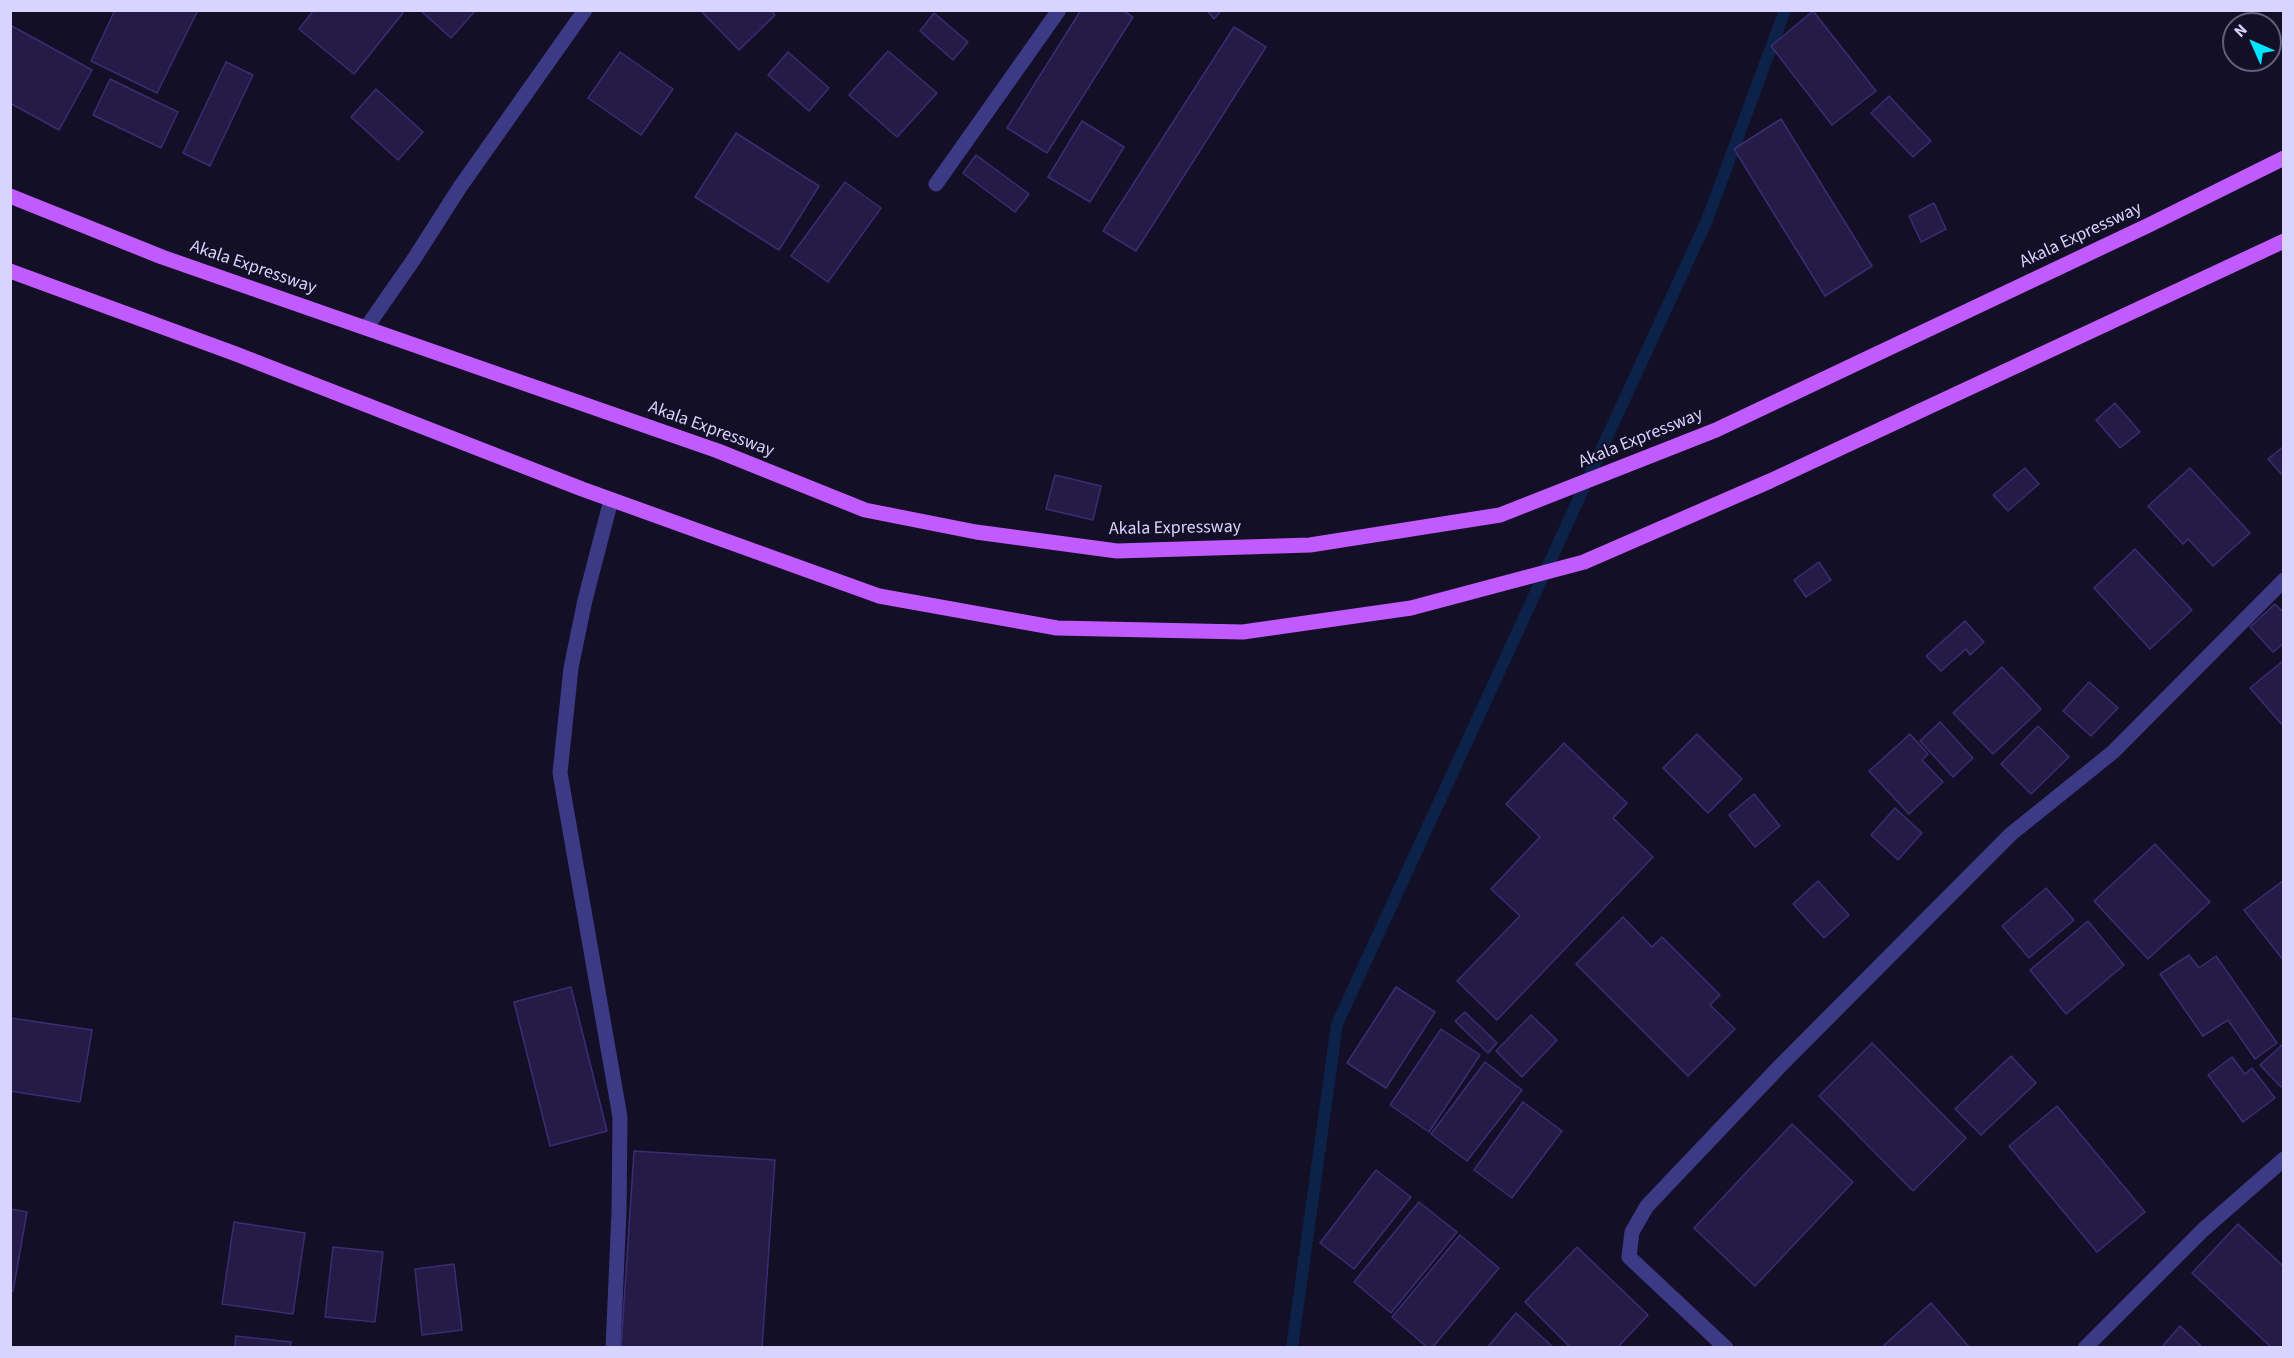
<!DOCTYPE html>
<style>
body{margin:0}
#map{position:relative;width:2294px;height:1358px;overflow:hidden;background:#130f26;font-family:"Source Sans 3",sans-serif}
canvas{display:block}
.frame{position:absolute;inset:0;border:12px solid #d9d4ff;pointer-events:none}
.north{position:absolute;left:2222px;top:12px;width:60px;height:60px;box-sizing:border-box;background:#130f26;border:2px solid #625e7d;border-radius:50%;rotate:315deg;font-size:16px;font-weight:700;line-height:24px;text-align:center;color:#d9d4ff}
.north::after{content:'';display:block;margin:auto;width:21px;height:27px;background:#00e5ff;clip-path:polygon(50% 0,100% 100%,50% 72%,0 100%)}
</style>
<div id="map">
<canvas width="2294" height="1358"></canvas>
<div class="frame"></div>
<div class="north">N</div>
</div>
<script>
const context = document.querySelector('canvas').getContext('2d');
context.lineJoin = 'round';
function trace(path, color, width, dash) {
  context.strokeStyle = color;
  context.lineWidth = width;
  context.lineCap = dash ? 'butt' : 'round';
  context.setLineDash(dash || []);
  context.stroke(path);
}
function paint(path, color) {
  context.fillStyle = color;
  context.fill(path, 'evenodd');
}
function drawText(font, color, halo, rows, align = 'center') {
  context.font = font + ' "Source Sans 3",sans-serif';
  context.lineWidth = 4.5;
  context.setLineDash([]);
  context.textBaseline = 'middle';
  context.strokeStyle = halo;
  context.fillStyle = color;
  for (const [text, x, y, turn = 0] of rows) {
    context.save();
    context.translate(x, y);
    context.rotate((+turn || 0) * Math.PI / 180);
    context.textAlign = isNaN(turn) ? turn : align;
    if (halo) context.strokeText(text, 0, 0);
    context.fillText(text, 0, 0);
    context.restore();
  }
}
const stream = new Path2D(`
 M1292,1348L1337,1024L1707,220L1785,10`);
const building = new Path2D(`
 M115,10H198L157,93L91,61Z
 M314,10H400L403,13L354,74L299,29Z
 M420,10H476L451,38Z
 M700,10H771L775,15L739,50Z
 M1081,10H1122L1133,17L1047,153L1007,128Z
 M1207,10H1222L1214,19Z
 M1813,11L1876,91L1832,125L1771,46Z
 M934,13L968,42L953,60L920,31Z
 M10,25L92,70L59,130L10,103Z
 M1234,27L1266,47L1136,251L1103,231Z
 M888,51L937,93L897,137L849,95Z
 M620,52L673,89L641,135L588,98Z
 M788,52L829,88L809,111L768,75Z
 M226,62L253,75L210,166L183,153Z
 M110,79L178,112L161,148L93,115Z
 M376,89L423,132L398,160L351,117Z
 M1889,96L1931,141L1913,157L1871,113Z
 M1781,119L1872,266L1825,296L1734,149Z
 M1082,121L1124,147L1090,202L1048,177Z
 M736,133L819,186L779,250L695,197Z
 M976,155L1029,194L1015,212L963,173Z
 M845,182L881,208L828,282L791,256Z
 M1934,203L1946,229L1921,242L1909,216Z
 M2115,403L2140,432L2120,448L2096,420Z
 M2284,446V477L2268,459Z
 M2025,468L2039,484L2008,511L1993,495Z
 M2190,468L2250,533L2213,566L2188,539L2183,544L2148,506Z
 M1055,475L1101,486L1093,520L1046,509Z
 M2135,549L2192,610L2150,649L2094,588Z
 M1819,562L1831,580L1806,597L1794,580Z
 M2275,604L2284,613V643L2273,652L2250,627Z
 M1965,621L1984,642L1970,655L1966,649L1941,671L1926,656Z
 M2284,660V727L2250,688Z
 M2002,667L2041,709L1993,754L1953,713Z
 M2089,682L2118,708L2091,736L2063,711Z
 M1940,722L1973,758L1953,777L1920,741Z
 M2038,726L2069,757L2031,794L2001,764Z
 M1697,734L1742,779L1708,813L1663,768Z
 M1910,734L1928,754L1922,760L1943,782L1909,814L1869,771Z
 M1564,743L1627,803L1613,818L1653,857L1497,1020L1457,981L1520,916L1491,889L1540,837L1506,804Z
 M1754,794L1780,826L1755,847L1729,815Z
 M1895,808L1922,833L1898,860L1871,835Z
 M2155,844L2210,902L2148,959L2094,901Z
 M2284,880V961L2244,910Z
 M1818,881L1849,915L1824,938L1793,904Z
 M2046,888L2074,920L2029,958L2002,926Z
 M1623,917L1652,947L1662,937L1720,995L1710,1005L1735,1029L1688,1076L1576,964Z
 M2088,921L2124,965L2066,1014L2030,970Z
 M2189,955L2199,968L2216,956L2277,1043L2255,1059L2228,1020L2203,1036L2160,974Z
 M571,987L607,1131L550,1146L514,1002Z
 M1396,987L1435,1012L1386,1088L1347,1063Z
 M1465,1012L1497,1043L1488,1053L1455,1021Z
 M1531,1015L1557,1040L1522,1077L1496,1051Z
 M11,1018L92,1030L80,1102L10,1091Z
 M1441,1029L1480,1055L1429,1132L1390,1105Z
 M1872,1043L1966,1138L1913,1191L1819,1096Z
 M2283,1044L2284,1084L2281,1087L2260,1065Z
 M2011,1056L2036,1083L1981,1135L1955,1109Z
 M2232,1057L2245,1074L2252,1068L2275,1098L2243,1122L2208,1075Z
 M1485,1062L1522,1090L1467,1161L1431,1134Z
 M1523,1102L1562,1131L1512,1198L1474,1170Z
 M2057,1106L2145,1212L2097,1252L2009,1146Z
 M1792,1124L1853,1182L1755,1286L1694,1228Z
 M634,1151L775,1160L762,1348H621Z
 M1376,1170L1411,1197L1354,1269L1320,1243Z
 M1419,1202L1457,1232L1391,1313L1354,1282Z
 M10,1209L27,1212L13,1291H10Z
 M234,1222L305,1233L293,1314L222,1304Z
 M2238,1224L2284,1267V1348H2272L2192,1273Z
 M1460,1235L1499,1268L1432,1348H1428L1392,1317Z
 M333,1247L383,1252L375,1322L325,1317Z
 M1577,1247L1648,1315L1617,1348H1571L1525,1302Z
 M454,1264L462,1330L422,1335L415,1269Z
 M1931,1303L1970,1348H1881Z
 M1516,1313L1554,1348H1487Z
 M2180,1326L2203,1348H2161Z
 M236,1336L291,1342L290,1348H235Z`);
const street = new Path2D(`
 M936,184L1059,10
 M366,328L414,259L460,187L585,10
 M611,500L585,600L571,668L560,773L620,1117L619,1212L613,1348
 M1726,1348L1629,1257L1632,1232L1647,1206L1782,1064L2011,834L2113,752L2284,580
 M2085,1348L2204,1229L2284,1159`);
const primary = new Path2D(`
 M10,196L162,257L718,451L865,510L976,532L1117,551L1310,545L1500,515L1716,430L2149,225L2284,158
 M10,271L236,354L582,489L879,596L1057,628L1243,632L1411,608L1584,562L1770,481L2284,241`);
const streetNames = [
 ["Akala Expressway",2081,236,-25],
 ["Akala Expressway",253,268,19],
 ["Akala Expressway",711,430,20],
 ["Akala Expressway",1641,439,-22],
 ["Akala Expressway",1175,529,-1]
];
trace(stream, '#0c2248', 12);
paint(building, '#241b47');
trace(building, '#3b2d73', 1.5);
trace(street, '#3d3a85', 15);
trace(primary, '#c25bff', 15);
drawText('18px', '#d9d4ff', '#130f26', streetNames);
</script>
